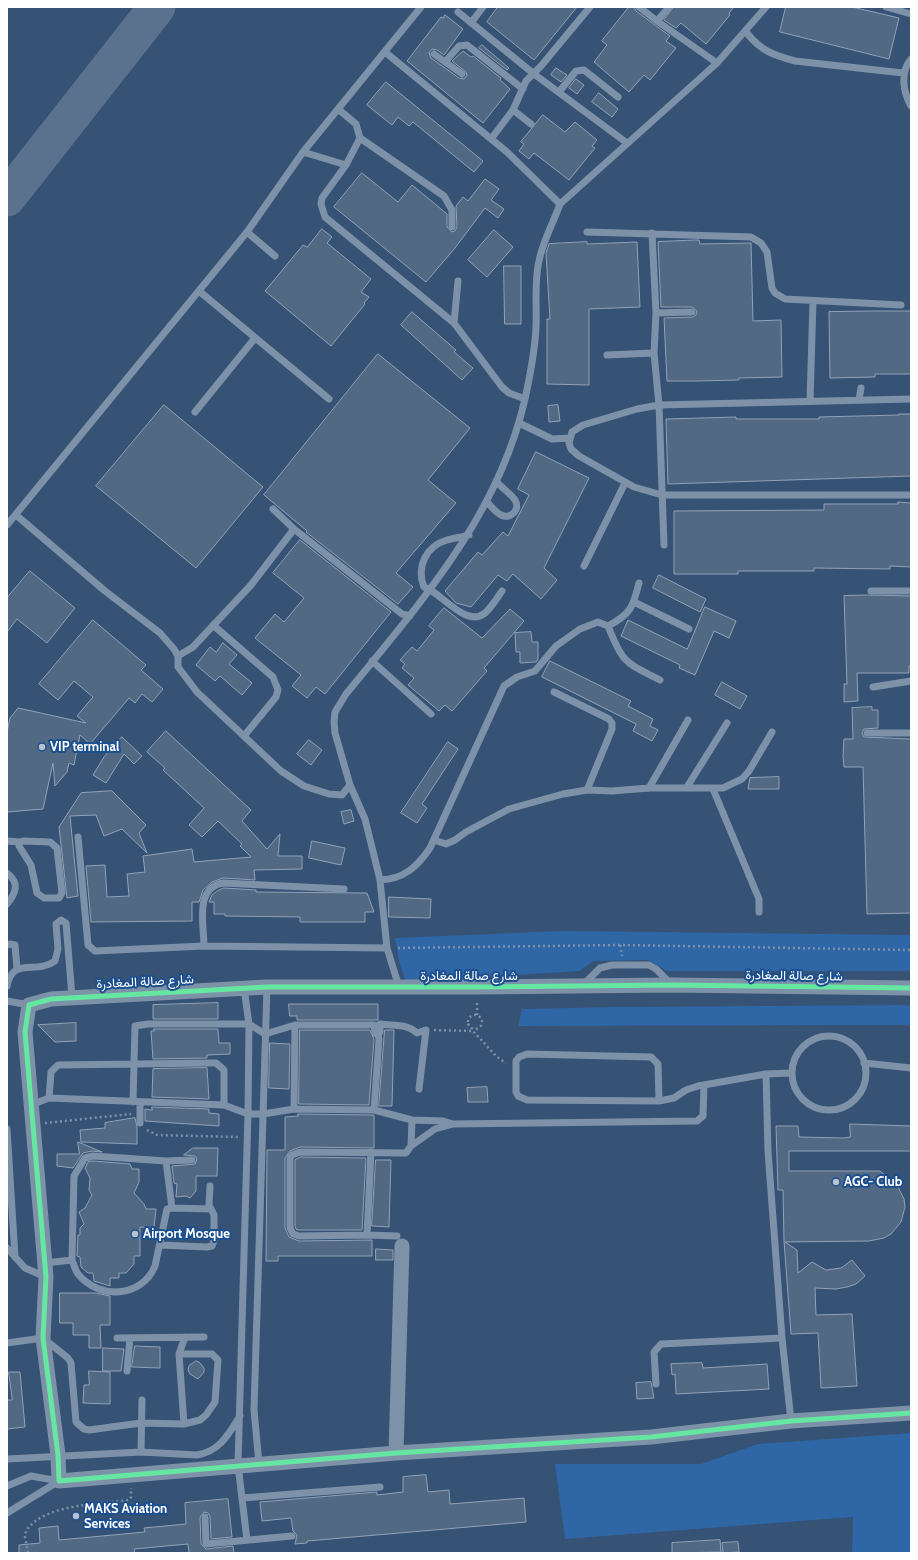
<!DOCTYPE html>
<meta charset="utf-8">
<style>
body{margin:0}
#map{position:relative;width:918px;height:1560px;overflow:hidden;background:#365274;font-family:Cabin,sans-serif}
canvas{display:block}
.frame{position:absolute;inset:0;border:8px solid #fff;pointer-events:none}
</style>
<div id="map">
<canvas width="918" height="1560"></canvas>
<div class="frame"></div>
</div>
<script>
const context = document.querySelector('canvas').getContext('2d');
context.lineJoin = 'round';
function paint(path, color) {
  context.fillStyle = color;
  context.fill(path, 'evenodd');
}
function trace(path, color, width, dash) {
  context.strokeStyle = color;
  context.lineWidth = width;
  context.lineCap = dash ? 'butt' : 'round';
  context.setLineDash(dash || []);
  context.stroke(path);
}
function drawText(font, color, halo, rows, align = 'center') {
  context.font = font + ' Cabin,Vazirmatn,sans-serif';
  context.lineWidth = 4;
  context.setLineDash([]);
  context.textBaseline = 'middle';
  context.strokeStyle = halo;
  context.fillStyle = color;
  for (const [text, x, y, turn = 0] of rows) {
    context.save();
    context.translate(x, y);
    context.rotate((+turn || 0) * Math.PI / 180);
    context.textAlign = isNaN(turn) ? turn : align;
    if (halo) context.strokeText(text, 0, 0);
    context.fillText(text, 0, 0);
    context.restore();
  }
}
const green = new Path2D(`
 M563,931L911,935V971H667L648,960L594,961L579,971L406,982L399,961L395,938Z
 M911,1005V1025L518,1026L522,1009L614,1007Z
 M911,1433V1553H852L853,1517L565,1539L555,1464H701L758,1444Z`);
const taxiway = new Path2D(`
 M7,198L157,7`);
const building = new Path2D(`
 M498,7H577L534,60L487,22Z
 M629,7H634L636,11L670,36L666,41L676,48L650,80L644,75L629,92L594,62L607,45L602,41Z
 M674,7H734L729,13L730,15L706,44L681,23L676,28L664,20Z
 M786,7H852L899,18L889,59L780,32Z
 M445,15L463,29L444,55L437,50L432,49L429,53L431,58L459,78L464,79L467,75L466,72L452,61L463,51L471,57L473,56L501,78L500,80L510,89L483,123L407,61L441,17L443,18Z
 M482,45L509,68L507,70L479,48Z
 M556,68L567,75L561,82L551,75Z
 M576,79L584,85L577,94L569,88Z
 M386,82L483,161L474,172L413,122L409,126L398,117L392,125L367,105Z
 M599,93L618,109L612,117L592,102Z
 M543,115L565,132L575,122L597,140L592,146L595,148L569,180L534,153L529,159L519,151L524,144L521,142Z
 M362,173L398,202L412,185L447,214V227L452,232L455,231L457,227L456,206L463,197L468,201L485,179L499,189L491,200L504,209L498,218L485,208L455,248L426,282L334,207Z
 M322,229L332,237L327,243L371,279L361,292L369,297L364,303L365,304L331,346L265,291L303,245L307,247Z
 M494,230L513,247L487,277L468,260Z
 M695,240H699L700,244L751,243L753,321L781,320L782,377L739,378V380L698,381H667L664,318L693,317L696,315L697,311L692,307H661L658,242Z
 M587,242V244L637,242L640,307L589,309V385L547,384V319H550L546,253L549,244Z
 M504,266H521V324H505Z
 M873,311H911V374H875V377L830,378L829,312Z
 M412,312L456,350L454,352L473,368L462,380L401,325Z
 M378,354L470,428L428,480L456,503L396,573L413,587L398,604L306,532L307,531L264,495Z
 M164,405L263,487L196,568L96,486Z
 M558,405L560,421L549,422L548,406Z
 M899,414H911V476L668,484L666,419L736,417V419H819V417L899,415Z
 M536,452L589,478L544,568L557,580L541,599L513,574L507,581L498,575L471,607L456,603L445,591L478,552L482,555L503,532L508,536L529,495L518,489Z
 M898,502L911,503V567L890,566V569L814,568V571H738V574H674V511L824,510V504H898Z
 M300,540L391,612L325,694L316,687L307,698L292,686L301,675L255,638L275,614L284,622L304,598L273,573Z
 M30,571L75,608L47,643L17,619L7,632V598Z
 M659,575L706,599L700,612L653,588Z
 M868,595L911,596V666H909V673H857L858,701L844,702V684H847L844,596Z
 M705,607L736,621L729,638L714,631L695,675L679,668L680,665L621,636L628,620L687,649Z
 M444,608L482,638L510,609L524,621L484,668L487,671L452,711L445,705L439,711L408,685L414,678L402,668L405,664L400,660L412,647L417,651L434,630L429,626Z
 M93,620L146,665L141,670L163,689L152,702L142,694L135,703L129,698L90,744L80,735L74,765L69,763L67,772L55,786L53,763L43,809L7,812V732L10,718L18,708L86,723L77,716L93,697L74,681L58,700L39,684Z
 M531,632L532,642H538V659L536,662L520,663V652H516L515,633Z
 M223,643L237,655L229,664L252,683L242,695L220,676L215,681L196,665L210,647L216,652Z
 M550,661L631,701L628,706L653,719L650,726L658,730L652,741L633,731L636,724L542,677Z
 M722,682L747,696L740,709L715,695Z
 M872,707V710H878V728L864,729L862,733L864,737L911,739V913L867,914L863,767H844L843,756L844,739H853L852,708Z
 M166,731L251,810L242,821L267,849L280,834L278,856H302V869L254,870L255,880L223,878L212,882L203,890L199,902H192V921L91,922L86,866L105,865L107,897L129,896L127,874L145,872L143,856L192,849L194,862L251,857L240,846L242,844L218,821L202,837L189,825L204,808L163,770L165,768L147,752Z
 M122,737L142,756L134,764L124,754L106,783L93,775L104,757Z
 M309,740L322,750L311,765L297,754Z
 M448,742L458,749L422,804L427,808L417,823L401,813Z
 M779,777V789H748L750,778Z
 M112,791L146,825L139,833L147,853L122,829L104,836L96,815L70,816L78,896L67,898L59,827L81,793Z
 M351,810L354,821L344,824L341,812Z
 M312,841L345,848L341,865L309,858Z
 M224,888L256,890V892L367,893L374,912H365V922H300V917L225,916V914H214V902H209L212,895L217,891Z
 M389,897L431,899L430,918L389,917Z
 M218,1003V1019H153V1005Z
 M289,1004H378V1020H297V1016H290Z
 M76,1023V1041L55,1042L38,1025Z
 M154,1029H218L219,1043H230V1054L207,1055V1058L153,1059L151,1031H154Z
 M300,1030H370L374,1039L369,1105L299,1104Z
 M385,1030H394L392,1106H379Z
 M270,1043L290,1044L289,1089L269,1088Z
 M207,1068L209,1099L152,1097L153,1069Z
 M487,1087L488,1102H468L467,1088Z
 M152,1107L209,1109V1113L219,1114V1126L145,1121V1109L152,1110Z
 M298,1114L374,1115V1148L300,1147L290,1151L285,1158V1228L289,1237L299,1241L372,1240V1256H278V1261H266L267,1150H285V1117L298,1116Z
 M135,1118L137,1127V1144L81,1142L80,1130L105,1128V1123Z
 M850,1124L911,1126V1151H789V1171H880L897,1185L904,1199L905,1207L901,1222L891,1234L884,1238L869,1241L785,1242L797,1250L798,1273L812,1262L826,1270L841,1268L852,1260L865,1276L856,1284L847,1287L836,1289L815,1288L816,1315L852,1314L857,1386L821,1388L818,1333L791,1334L784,1241L783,1190H778L776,1126H798L799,1137L844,1138L850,1137Z
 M78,1142L102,1152L92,1151L83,1153L73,1168L57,1166V1154H79Z
 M193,1148H218L217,1176H196V1191L190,1198L186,1196L176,1197L177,1184L174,1183L172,1166L195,1164L197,1159L195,1156L184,1155Z
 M301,1157L366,1158L362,1230H297L295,1227V1160Z
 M376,1160H391L389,1227L372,1226Z
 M93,1161L130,1164L132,1169H139V1182L134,1193L144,1204L146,1209H156L154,1228L140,1227V1256H134V1264L126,1273H119V1278H110V1286L94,1281L93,1273H88L81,1267L80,1257L77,1256L78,1235H80V1228L84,1224L79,1212L85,1208L92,1195L89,1190L90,1178L85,1168L88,1162Z
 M376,1249L393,1250V1260H376Z
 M60,1293H96L110,1296V1325H100L101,1348H89V1335H73V1323H60Z
 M135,1346L160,1347V1368L132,1367Z
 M103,1348L124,1349L121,1371H103Z
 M196,1361L199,1362L204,1368V1372L198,1379L190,1374L188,1370L189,1366Z
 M702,1363L703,1368L767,1364L769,1389L676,1394L675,1374L672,1375L671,1364Z
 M89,1371L110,1372V1404L83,1403L84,1385H89Z
 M9,1372H20L25,1427L7,1429V1400H12Z
 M651,1382L654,1398L637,1399L636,1383Z
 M426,1475L428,1492L449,1490L450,1504L524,1498L526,1522L307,1541V1543L295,1544L297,1535L293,1531L291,1518L262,1521L260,1502L377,1492V1495L403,1492V1477Z
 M228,1499L232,1537L211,1539L210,1516L208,1513L204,1512L200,1517L201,1544L206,1549L233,1546L234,1553H189L188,1544L134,1549L135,1553H19V1545L40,1543L39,1528L58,1526L59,1540L145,1532L144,1528L186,1524L185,1503Z
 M720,1540L721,1552L672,1553V1543Z
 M738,1542L739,1552L723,1553L722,1543Z`);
const path = new Path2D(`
 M620,945L622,956
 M398,948L620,945L911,950
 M477,1015V1000
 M468 1022a7 7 0 1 1 14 0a7 7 0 1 1-14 0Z
 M434,1030L473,1031L497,1057L506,1063
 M45,1123L131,1114
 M147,1130L157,1135L238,1137
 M28,1553L25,1537L26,1531C43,1504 101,1504 129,1500L131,1497V1488`);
const lane = new Path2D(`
 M639,7L657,21L717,63
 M886,7L911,14
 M458,12L534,74L627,143
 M657,21L669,7
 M471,23L483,7
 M746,32C761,51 773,55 795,61L903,73
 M385,52L507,152L560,204
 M434,54L462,74
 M911,59C900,72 903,92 911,106
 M445,62L459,46L467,45L523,89
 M559,92L576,71L584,70L618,97
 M338,109L356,124L360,138L444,196L452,210V227
 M513,110L531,124
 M360,138L346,165L322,198L321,204L325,217L454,323L502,387L509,393L525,399
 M491,139L513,110L526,81L541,66L590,7
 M303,152L346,165
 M247,232L275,256
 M587,232L751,237L761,243L767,252L772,288L775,293L785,299L901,305
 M652,233L656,313L654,353L659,405L664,545
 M199,291L329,399
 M656,313L692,312
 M454,323L458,281
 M607,355L654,353
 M911,399L659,405L637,409L583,425L572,432L569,443L571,449L579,456L634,487L662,495H911
 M859,400L861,388
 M810,401L813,301
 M195,412L255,338
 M519,423L552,439L570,438
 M487,502C491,506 496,513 501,515C511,520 521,509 515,500C511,494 502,488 497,482
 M273,509L294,529L402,614L410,616
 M16,515L105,591L160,633L174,649L178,656V667L197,692L281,771L304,786L329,794L342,795L350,785
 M7,525L247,232L303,152L421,7
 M469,535C462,537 454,538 447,540C426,546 416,567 424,587C440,591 466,629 485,613C492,607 497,598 502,591
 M584,566L625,483
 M871,591H911
 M634,602L689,629
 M213,625L273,677L278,690L276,697L244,736
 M608,626C623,664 625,662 660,680
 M178,656L193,647L251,585L294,529
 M372,661L431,714
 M873,687L911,681
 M554,692L609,719L612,723V729L587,790
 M867,733H911
 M687,787L727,723
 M649,788L688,720
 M713,789L759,899V912
 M78,837L88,945L95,951L204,946L387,948
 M434,840L446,844L455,840L466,832L509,809L563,794L587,790L612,791L649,788H723L742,779L749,771L772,732
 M7,841L20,842
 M23,841L50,842L57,848L62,893L59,898H44L37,893L31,865L19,846L20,842Z
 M7,873C20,883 16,893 7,904
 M380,880C404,879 417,867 430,848L504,686L517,677L535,671L556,646L580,629L598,622L608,626C631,614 633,607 639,583
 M7,945L10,944L15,945L17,969
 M204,946C204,925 194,888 223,883L344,889
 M583,985L600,968L612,965H649L656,969L671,984
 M7,986C13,956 36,975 55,961L58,949L56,924L61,920L66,923L72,997
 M399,987L387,948L380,880L365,819L350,785L335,733L334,722L335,712L346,694C420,603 498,517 525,399C530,376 535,351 536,327C537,306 534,282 539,261C543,240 553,224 560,204L717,63L766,7
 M244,988L249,1024L248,1114L238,1465L247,1540
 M7,1001L29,1005
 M378,1035L380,1032V1024C393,1026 406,1023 417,1033L426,1030L419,1089
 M792 1073a37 37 0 1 1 74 0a37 37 0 1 1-74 0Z
 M864,1063L911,1068
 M766,1074L768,1151L773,1218L782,1338L791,1421
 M49,1098L51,1072L58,1065L211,1063H216L224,1070V1105
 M659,1101L658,1064L651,1057L527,1054L519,1057L516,1061V1092L518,1096L527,1100L659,1101L674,1098L686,1090L698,1086L766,1074L792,1073
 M133,1102L135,1026L148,1024H249L265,1034L295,1025H374L375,1033L378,1035L379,1039L374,1110
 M140,1103V1123
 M31,1105L49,1098L224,1105L248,1114H263L294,1109L374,1110L412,1120L443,1121L453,1124
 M294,1109L295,1025
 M7,1129L15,1257
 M411,1146L435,1129L453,1124L697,1121L703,1116L704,1085
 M192,1160L166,1161L93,1156L85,1158L74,1176L72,1260C74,1265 75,1270 78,1274C99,1300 142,1298 155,1266L167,1209L172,1208L211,1209
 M166,1161L172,1208
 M367,1235L371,1152
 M397,1236L367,1235L299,1236L293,1234L290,1228V1158L292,1155L300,1152L406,1153L411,1146L412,1120
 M160,1245L207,1247L212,1246L214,1241V1215L209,1205L210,1186
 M7,1248L25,1268L46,1277
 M45,1263L72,1260
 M117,1338L204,1337
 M7,1343L43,1338L68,1358L71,1363L76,1422L84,1429L89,1430L141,1423L184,1424L200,1420L206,1415L215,1402L218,1360L212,1354H179
 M127,1371L130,1338
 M656,1384L654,1352L661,1344L782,1338
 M184,1424L179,1354L185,1337
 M141,1452L142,1400
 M7,1459L141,1452L197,1455C220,1451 228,1435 240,1416
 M259,1464L254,1410L267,987
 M7,1486L31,1476L59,1481
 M243,1498L380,1487
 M7,1513L59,1481
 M205,1517L206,1544L292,1536`);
const street = new Path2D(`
 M911,988L671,985L478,987H267L51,999L29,1005L25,1032L46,1277L43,1338L58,1455L59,1481L396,1453L651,1437L791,1421L911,1413
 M396,1453L402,1246`);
const cycleway = new Path2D(`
 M911,988L671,985L478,987H267L51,999L29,1005L25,1032L46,1277L43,1338L58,1455L59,1481L396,1453L651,1437L791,1421L911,1413`);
const markers = [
 [42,747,4,"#b9c2ce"],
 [836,1182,4,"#b9c2ce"],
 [135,1234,4,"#b9c2ce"],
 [76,1516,4,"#b9c2ce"]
];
const poiNames = [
 ["VIP terminal",50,747],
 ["AGC- Club",844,1182],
 ["Airport Mosque",143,1234],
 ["MAKS Aviation",84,1509],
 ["Services",84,1524]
];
const streetNames = [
 ["شارع صالة المغادرة",469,976],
 ["شارع صالة المغادرة",794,976,1],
 ["شارع صالة المغادرة",145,982,-3]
];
paint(green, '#2f66a5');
trace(taxiway, '#5a728e', 37);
paint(building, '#526984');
trace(building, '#92a2b6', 1);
trace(path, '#7d92a8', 2.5, [2, 3]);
trace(lane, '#7d92a8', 7);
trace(street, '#7d92a8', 15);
trace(cycleway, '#66e7a1', 5);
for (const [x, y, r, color] of markers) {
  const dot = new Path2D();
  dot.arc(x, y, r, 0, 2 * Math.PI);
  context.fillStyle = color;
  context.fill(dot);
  trace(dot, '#1b4f8f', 1.5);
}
drawText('bold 13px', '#fff', '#1b4f8f', poiNames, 'left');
drawText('13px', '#fff', '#1b4f8f', streetNames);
</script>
